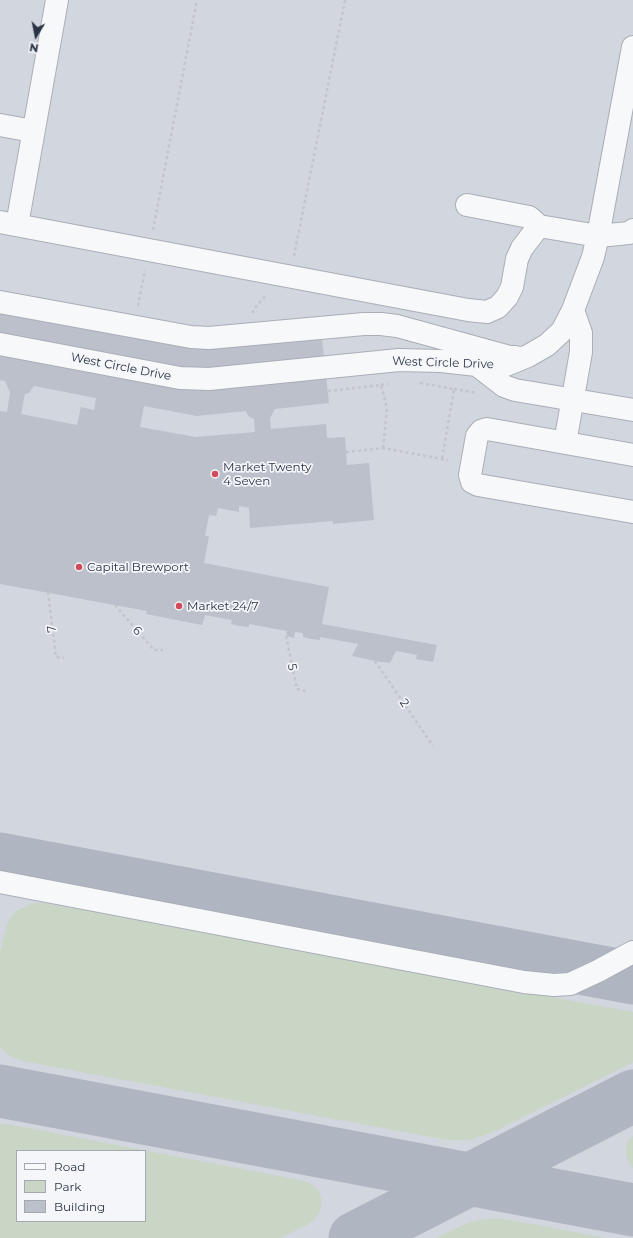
<!DOCTYPE html>
<style>
body{margin:0}
#map{position:relative;width:633px;height:1238px;overflow:hidden;background:#e4e7ec;font-family:Montserrat,sans-serif}
canvas{display:block}
.legend{position:absolute;left:16px;top:1150px;width:130px;height:72px;box-sizing:border-box;background:#f4f6f9;border:1px solid #a4a8b1;margin:0;padding:5px 7px;list-style:none;font-size:12px;color:#2b3445}
.legend li{display:flex;align-items:center;gap:8px;height:20px}
.legend b{width:20px;border:1px solid #a4a8b1}
.north{position:absolute;left:16px;top:16px;width:40px;height:40px;-webkit-text-stroke:3px #f4f6f9;paint-order:stroke;rotate:190deg;font-size:11px;font-weight:700;line-height:16px;text-align:center;color:#2b3445}
.north::after{content:'';display:block;margin:auto;width:14px;height:18px;background:#2b3445;clip-path:polygon(50% 0,100% 100%,50% 72%,0 100%)}
</style>
<div id="map">
<canvas width="633" height="1238"></canvas>
<ul class="legend">
<li><b style="height:5px;background:#f7f8fa"></b>Road</li>
<li><b style="height:11px;background:#c9d6c5"></b>Park</li>
<li><b style="height:11px;background:#bbc0ca"></b>Building</li>
</ul>
<div class="north">N</div>
</div>
<script>
const context = document.querySelector('canvas').getContext('2d');
context.lineJoin = 'round';
function paint(path, color) {
  context.fillStyle = color;
  context.fill(path, 'evenodd');
}
function trace(path, color, width, dash) {
  context.strokeStyle = color;
  context.lineWidth = width;
  context.lineCap = dash ? 'butt' : 'round';
  context.setLineDash(dash || []);
  context.stroke(path);
}
function drawText(font, color, halo, rows, align = 'center') {
  context.font = font + ' Montserrat,sans-serif';
  context.lineWidth = 3.5;
  context.setLineDash([]);
  context.textBaseline = 'middle';
  context.strokeStyle = halo;
  context.fillStyle = color;
  for (const [text, x, y, turn = 0] of rows) {
    context.save();
    context.translate(x, y);
    context.rotate((+turn || 0) * Math.PI / 180);
    context.textAlign = isNaN(turn) ? turn : align;
    if (halo) context.strokeText(text, 0, 0);
    context.fillText(text, 0, 0);
    context.restore();
  }
}
const built = new Path2D(`
 M0,0H633V1238H0ZM17,1151H145V1221H17Z`);
const green = new Path2D(`
 M37,903H44L633,1012V1062L491,1133C475,1140 459,1142 442,1139L22,1061L9,1055L0,1047V954L6,927L10,918L16,911L31,904Z
 M0,1124L12,1125L305,1181C313,1185 320,1189 321,1198C325,1222 297,1229 280,1238H0ZM17,1151H145V1221H17Z
 M633,1136V1168C624,1160 623,1143 633,1136Z
 M486,1219H505L606,1238H436L467,1223Z`);
const taxiway = new Path2D(`
 M0,859L633,978
 M0,1091L633,1210
 M355,1238L633,1096`);
const building = new Path2D(`
 M0,305L200,342L321,330L329,403L275,409L270,418L271,429L326,424L327,438L345,437L347,465L369,463L374,520L333,524V521L250,528L249,508L239,506V512L218,508L216,516L209,515L205,536H209L204,563L329,587L322,624L437,645L433,662L416,659L417,655L396,651L390,663L375,661L352,656L358,644L320,637V640L311,639L303,637V633L295,632L294,638L286,636L287,631L249,624V627L239,626L231,624L232,620L205,615L202,625L146,614L147,611L0,584V411L7,412L10,392L8,388L5,381L0,380ZM34,386L96,398L94,410L81,407L77,425L21,414L25,394L29,393ZM144,406L197,416L246,411L248,416L254,419L255,432L196,437L140,427Z`);
const path = new Path2D(`
 M153,230L197,0
 M294,256L345,0
 M138,306L145,270
 M253,313V310L267,294
 M420,383L454,389L442,459
 M381,385L388,384
 M454,389L477,393
 M328,391L381,385L387,408L383,448
 M346,452L383,448L448,460
 M48,592L56,657L64,658
 M115,605L154,650H163
 M286,636L297,689L306,691
 M375,661L433,746`);
const minor = new Path2D(`
 M0,125L33,131
 M467,205L529,217L539,226L598,236L629,233L633,230
 M0,222L468,310L487,312L498,307L507,297L512,287L517,259L522,248L539,226
 M17,225L57,0
 M0,302L191,337L209,338L364,324H381L397,326L510,357H515
 M0,344L180,378L209,379L399,360L441,361L477,365H506L528,356L547,345L562,331L573,310L593,257L598,236L633,47
 M477,365L504,386L515,390L633,410
 M565,443L581,352V333L573,310
 M633,455L487,429L481,431L477,436L470,475L472,482L478,485L633,512
 M0,882L524,982L554,985L570,984L598,971L633,952`);
const markers = [
 [215,474,4,"#d1495b"],
 [79,567,4,"#d1495b"],
 [179,606,4,"#d1495b"]
];
const streetNames = [
 ["West Circle Drive",443,363,2],
 ["West Circle Drive",121,367,11],
 ["7",52,629,-97],
 ["6",137,631,49],
 ["5",292,667,78],
 ["2",404,703,56]
];
const poiNames = [
 ["Market Twenty",223,467],
 ["4 Seven",223,481],
 ["Capital Brewport",87,567],
 ["Market 24/7",187,606]
];
paint(built, '#d2d6de');
paint(green, '#c9d6c5');
trace(taxiway, '#b0b6c1', 53);
paint(building, '#bbc0ca');
trace(minor, '#a9aeb7', 24);
trace(path, '#c2c5cb', 2.5, [3, 3]);
trace(minor, '#f7f8fa', 22);
for (const [x, y, r, color] of markers) {
  const dot = new Path2D();
  dot.arc(x, y, r, 0, 2 * Math.PI);
  context.fillStyle = color;
  context.fill(dot);
  trace(dot, '#f4f6f9', 1.5);
}
drawText('12px', '#2b3445', '#f4f6f9', streetNames);
drawText('12px', '#2b3445', '#f4f6f9', poiNames, 'left');
</script>
